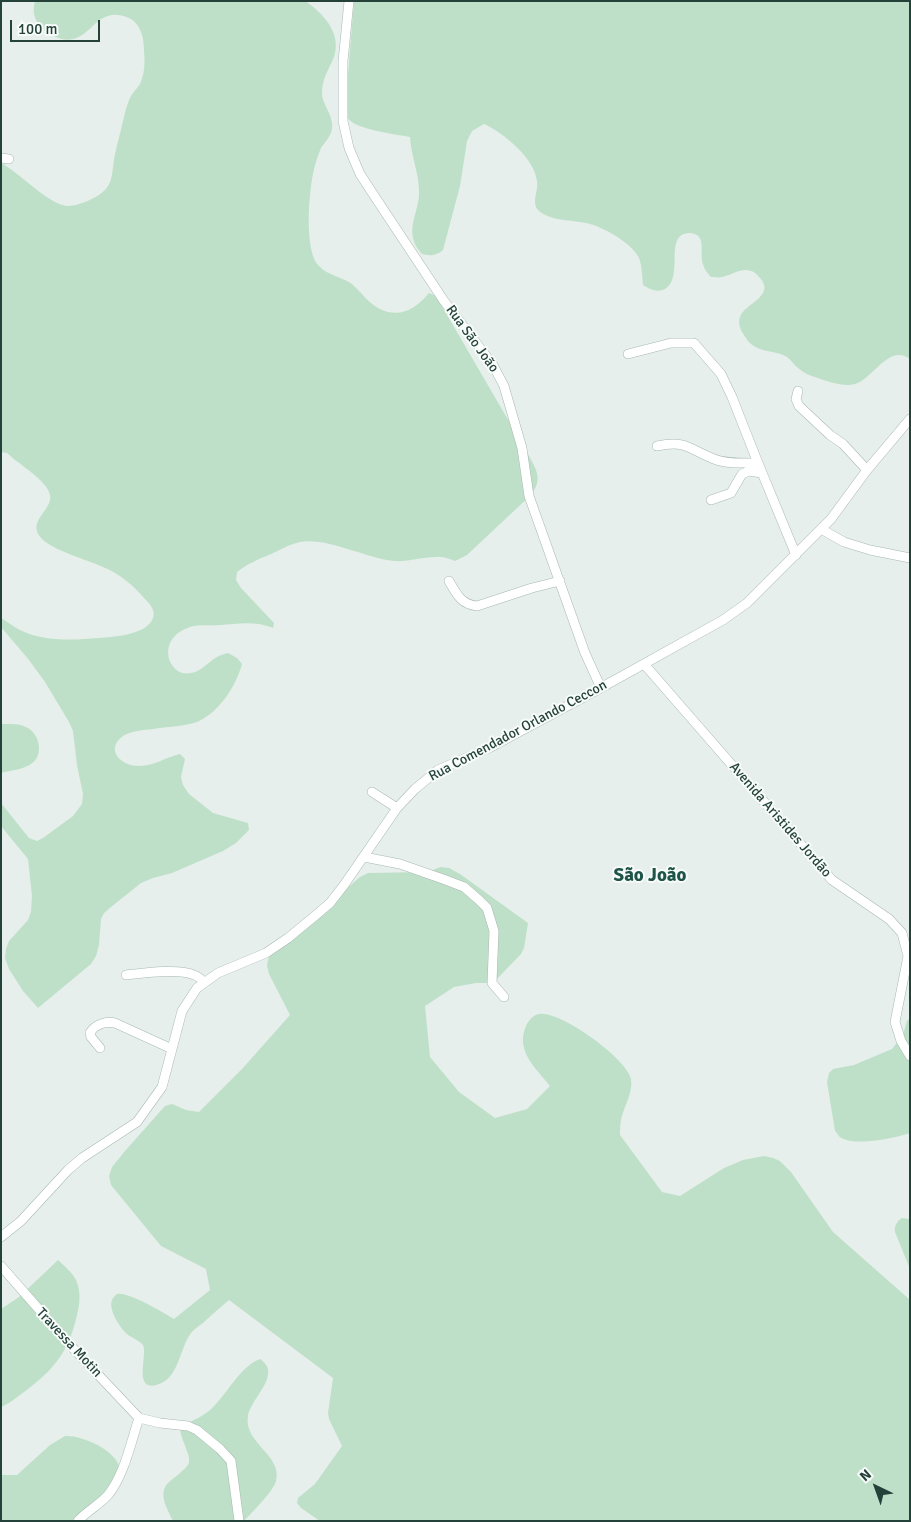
<!DOCTYPE html>
<meta charset="utf-8">
<style>
body{margin:0}
#map{position:relative;width:911px;height:1522px;overflow:hidden;background:#e6efeb;font-family:Signika,sans-serif}
canvas{display:block}
.frame{position:absolute;inset:0;border:2px solid #24423a;pointer-events:none}
.north{position:absolute;left:851px;top:1462px;width:50px;height:50px;-webkit-text-stroke:4px #f7fbf9;paint-order:stroke;rotate:318deg;font-size:14px;font-weight:700;line-height:20px;text-align:center;color:#24423a}
.north::after{content:'';display:block;margin:auto;width:18px;height:22px;background:#24423a;clip-path:polygon(50% 0,100% 100%,50% 72%,0 100%)}
.scale{position:absolute;left:10px;top:20px;width:90px;height:22px;box-sizing:border-box;border:2px solid #24423a;border-top:0;padding-left:6px;font-size:15px;line-height:18px;white-space:nowrap;color:#24423a;-webkit-text-stroke:4px #f7fbf9;paint-order:stroke}
</style>
<div id="map">
<canvas width="911" height="1522"></canvas>
<div class="frame"></div>
<div class="north">N</div>
<div class="scale">100 m</div>
</div>
<script>
const context = document.querySelector('canvas').getContext('2d');
context.lineJoin = 'round';
function paint(path, color) {
  context.fillStyle = color;
  context.fill(path, 'evenodd');
}
function trace(path, color, width, dash) {
  context.strokeStyle = color;
  context.lineWidth = width;
  context.lineCap = dash ? 'butt' : 'round';
  context.setLineDash(dash || []);
  context.stroke(path);
}
function drawText(font, color, halo, rows, align = 'center') {
  context.font = font + ' Signika,sans-serif';
  context.lineWidth = 4;
  context.setLineDash([]);
  context.textBaseline = 'middle';
  context.strokeStyle = halo;
  context.fillStyle = color;
  for (const [text, x, y, turn = 0] of rows) {
    context.save();
    context.translate(x, y);
    context.rotate((+turn || 0) * Math.PI / 180);
    context.textAlign = isNaN(turn) ? turn : align;
    if (halo) context.strokeText(text, 0, 0);
    context.fillText(text, 0, 0);
    context.restore();
  }
}
const green = new Path2D(`
 M35,1H305C323,13 342,33 334,57C329,69 322,79 322,93C322,105 334,115 332,129C331,136 325,142 321,148C319,153 317,158 316,162C309,183 303,250 319,266C327,275 342,277 352,284C361,292 369,304 380,309C400,319 417,308 429,293L436,296L528,454C537,471 543,479 531,495L467,555L455,561C449,559 443,556 436,557C422,557 408,562 394,561C365,558 327,537 300,542C290,544 280,550 271,554C259,559 247,564 237,572L236,580L241,588L274,623L273,628C269,626 264,625 259,624C246,622 233,624 220,625C210,626 200,624 190,627C184,629 178,632 174,637C161,651 171,677 191,673C201,672 208,662 217,657C220,655 224,654 228,653L237,658L242,664C236,686 220,711 199,721C189,726 164,727 153,729C144,730 131,731 123,736C104,750 122,767 140,766C154,766 166,757 180,754L185,759L181,777L183,785L189,794L213,813L248,823L249,830L236,843L223,851L172,873L153,878L141,883L111,907L104,913L101,919L99,945L96,956L91,964L38,1008L23,991L9,969L5,958L6,949L9,941L28,920L31,912L32,896L28,859L1,826V803L29,838L37,841L43,838L73,816L82,804L83,794L77,765L73,731L69,722L45,682L29,660L1,627V618C8,622 14,627 20,630C44,642 73,640 99,638C113,637 147,635 153,618C156,611 150,604 145,599C133,585 120,574 103,567C86,559 54,551 42,539C25,521 53,511 50,495C47,480 18,464 7,453L1,452V163C20,173 48,204 67,206C79,206 97,198 105,190C114,181 112,166 115,154C117,144 120,135 122,125C124,118 125,110 128,103C130,95 136,90 140,84C145,73 145,62 144,51C144,38 141,24 129,18C99,5 94,34 73,39C63,42 49,35 42,28C34,20 32,12 35,1Z
 M354,1H910V359C889,343 873,379 855,384C844,387 829,382 818,378C810,376 804,373 798,368C794,365 791,360 787,357C776,350 761,353 751,344C747,341 745,336 742,332C740,328 738,322 740,317C744,304 776,296 760,278C757,275 755,272 751,271C741,267 732,275 722,277C718,278 715,277 711,277C695,261 706,246 699,237C697,234 692,233 689,233C663,234 685,277 665,289C657,293 649,289 643,285C642,276 642,266 639,258C632,243 602,226 586,223C572,220 549,221 538,210C531,202 539,190 537,181C534,157 503,133 484,124L472,131L467,141L460,186L443,250C436,256 430,256 422,254C419,250 415,246 414,241C408,225 420,208 419,191C419,173 411,156 410,137C396,134 354,130 347,117C344,112 346,104 346,98Z
 M1,724C10,724 20,723 28,728C40,735 44,756 31,764C22,770 11,770 1,773Z
 M441,867L449,868L460,874L528,923L524,948L521,954L496,980L489,983H476L454,987L425,1006L430,1057L459,1092L495,1118L527,1109L550,1086C536,1068 515,1051 526,1026C528,1021 533,1015 539,1014C561,1011 626,1058 631,1079C633,1093 625,1104 622,1116C620,1122 620,1129 620,1135L662,1192L680,1196L724,1168L743,1160L764,1156L773,1158L780,1161L791,1172L833,1232L909,1299L910,1298V1521H320L301,1508L297,1503L298,1498L315,1484L342,1446L329,1419L328,1413L333,1378L229,1300C220,1308 211,1315 203,1323C199,1326 194,1329 191,1333C179,1349 179,1380 156,1385C133,1391 148,1354 143,1345C139,1340 132,1338 127,1334C120,1328 108,1309 112,1300C113,1297 115,1296 117,1294C129,1292 162,1312 174,1319L210,1290L206,1269L161,1246L111,1185L109,1176L112,1167L125,1151L165,1106L172,1104L186,1110L199,1112L242,1069L290,1015L269,974L267,965L269,956L360,877L368,873L427,872Z
 M910,1018V1133C896,1138 852,1147 840,1137C839,1137 836,1131 835,1131L827,1082L829,1073L833,1069L854,1065L892,1049L903,1035L907,1021Z
 M902,1218L910,1219V1269L895,1232C894,1226 897,1221 902,1218Z
 M58,1260C64,1266 72,1272 76,1280C81,1291 80,1304 77,1315C69,1351 54,1370 24,1392C17,1397 9,1404 1,1407V1309L19,1297Z
 M260,1359C283,1374 251,1398 248,1416C243,1443 283,1455 276,1481C273,1492 252,1512 244,1521H173C168,1510 158,1495 167,1484C170,1481 175,1477 179,1474C182,1471 187,1467 189,1463C191,1455 181,1440 180,1429C189,1421 201,1418 210,1410C227,1395 239,1367 260,1359Z
 M65,1436C81,1435 114,1449 119,1466C120,1468 120,1471 121,1474L83,1521H1V1475H17L50,1445Z`);
const minor = new Path2D(`
 M349,1L343,61V121L349,148L360,174L375,197L444,301L493,365L504,386L522,448L529,496L585,653L601,688
 M1,158L9,159
 M628,354L671,343H694L721,374L732,397L758,463L796,555
 M798,391L796,399L799,406L830,435L843,444L867,470
 M657,446C687,440 688,449 714,459C727,464 743,463 758,463
 M711,500L731,493L742,474L749,471L762,473
 M821,529L844,542L870,550L910,558
 M449,581C457,595 461,604 477,606L532,588L560,581
 M644,664L832,880L889,919L902,933L908,956L895,1022L901,1041L910,1056
 M372,792L397,808
 M364,857L400,864L443,879L464,887L479,900L487,908L494,931L492,983L504,997
 M126,975C143,973 179,968 194,975C198,976 201,979 204,982
 M100,1048L91,1037L90,1033C95,1024 106,1021 115,1023L172,1049
 M1,1237L21,1221L68,1170L82,1158L137,1122L162,1087L182,1011L197,988L218,973L266,953L288,938L316,915L330,903L344,885L397,808L415,789L438,770L489,748L597,690L723,620L747,603L831,519L867,470L910,419
 M1,1266L71,1346L139,1418
 M139,1418L160,1423L188,1426L197,1430L220,1449L231,1461L239,1521
 M78,1521C87,1511 99,1505 108,1495C124,1476 131,1442 139,1418`);
const streetNames = [
 ["Rua São João",472,339,54],
 ["Rua Comendador Orlando Ceccon",518,731,-28],
 ["Avenida Aristides Jordão",780,820,49],
 ["Travessa Motin",69,1343,47]
];
const districtNames = [
 ["São João",650,876]
];
paint(green, '#bfe0c8');
trace(minor, '#a8b8b2', 10);
trace(minor, '#fff', 9);
drawText('14px', '#24423a', '#f7fbf9', streetNames);
drawText('bold 19px', '#1f5548', '#f7fbf9', districtNames);
</script>
